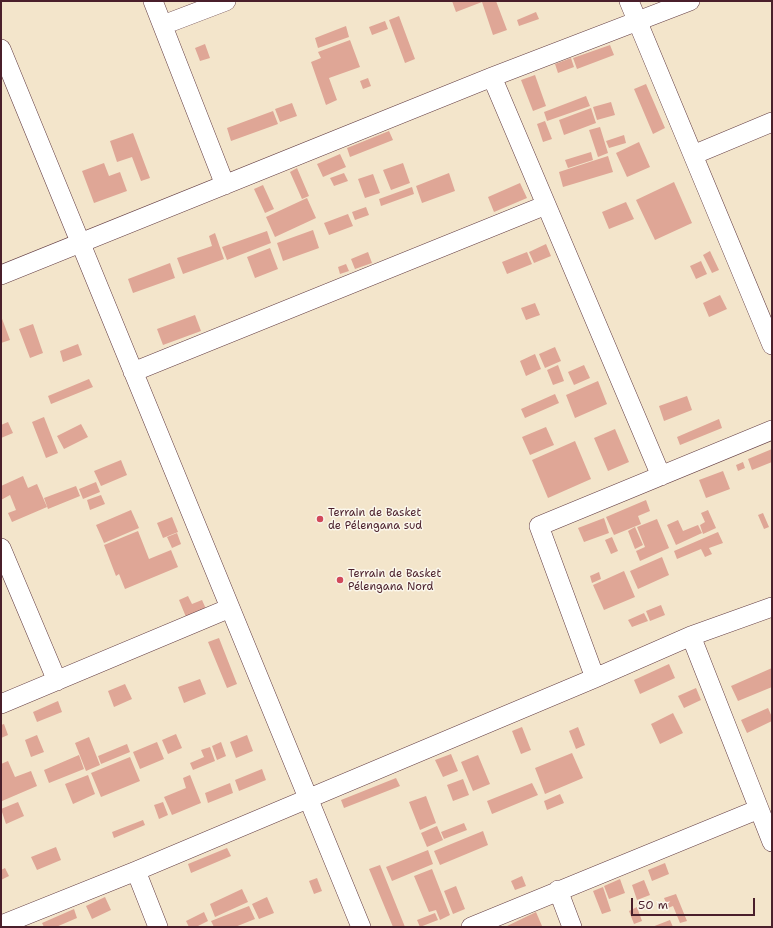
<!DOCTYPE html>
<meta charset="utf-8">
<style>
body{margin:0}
#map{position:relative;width:773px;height:928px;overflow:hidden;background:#f3e5cb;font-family:"Shantell Sans",sans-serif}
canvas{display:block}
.frame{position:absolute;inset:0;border:2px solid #4a1f2b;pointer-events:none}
.scale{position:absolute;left:631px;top:898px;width:124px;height:18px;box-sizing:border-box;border:2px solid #4a1f2b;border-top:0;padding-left:5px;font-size:12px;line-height:14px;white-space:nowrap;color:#4a1f2b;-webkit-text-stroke:3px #fbf7ec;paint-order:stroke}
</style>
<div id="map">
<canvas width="773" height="928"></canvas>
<div class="frame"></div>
<div class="scale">50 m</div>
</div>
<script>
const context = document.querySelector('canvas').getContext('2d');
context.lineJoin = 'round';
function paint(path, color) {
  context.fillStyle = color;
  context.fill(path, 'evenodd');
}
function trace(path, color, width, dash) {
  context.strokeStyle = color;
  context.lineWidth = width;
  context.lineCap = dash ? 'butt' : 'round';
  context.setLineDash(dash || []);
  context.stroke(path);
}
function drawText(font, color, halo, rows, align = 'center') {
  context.font = font + ' "Shantell Sans",sans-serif';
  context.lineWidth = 3;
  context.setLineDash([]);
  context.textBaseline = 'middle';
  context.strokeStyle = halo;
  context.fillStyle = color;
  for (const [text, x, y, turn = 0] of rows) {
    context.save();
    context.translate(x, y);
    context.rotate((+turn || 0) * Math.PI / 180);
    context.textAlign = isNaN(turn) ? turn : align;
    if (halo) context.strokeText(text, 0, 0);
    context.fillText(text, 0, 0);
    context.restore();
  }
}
const building = new Path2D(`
 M452,1H496L507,30L493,35L482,2L456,12Z
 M536,12L539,19L519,26L517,20Z
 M399,16L415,59L405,63L389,20Z
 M385,21L388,29L372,35L369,27Z
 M346,26L349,37L318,48L315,38Z
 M350,40L360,67L329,78L337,100L326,105L311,62L321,58L318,52Z
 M205,44L210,58L200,61L195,48Z
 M610,45L614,55L577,69L573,58Z
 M571,58L574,67L558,73L555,64Z
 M535,75L546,106L533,111L521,80Z
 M368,78L371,86L363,89L360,81Z
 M646,84L665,128L653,134L634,89Z
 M586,96L590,106L547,121L544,112Z
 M611,102L615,115L597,120L593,107Z
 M292,103L297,116L280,122L275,109Z
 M591,108L596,123L564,135L559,120Z
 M273,111L278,124L231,141L227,128Z
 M545,121L552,139L543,142L537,124Z
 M600,127L608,153L598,157L589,130Z
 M389,131L393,140L350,157L347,148Z
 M133,133L150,178L141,181L132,157L117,162L110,141Z
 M624,135L626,143L609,148L606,141Z
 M639,142L650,167L627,177L616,153Z
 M591,152L593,160L568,168L565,160Z
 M340,154L346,167L323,177L317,164Z
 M608,156L613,172L563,187L559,172Z
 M104,163L109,176L120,172L127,191L94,203L82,171Z
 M403,163L410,183L391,190L383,170Z
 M297,168L309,196L302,199L290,172Z
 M344,173L348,181L334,186L330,178Z
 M449,173L455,191L422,203L416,186Z
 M373,174L380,193L365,198L358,179Z
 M674,182L692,223L655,240L636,200Z
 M520,183L527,198L494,212L488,197Z
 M263,185L274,209L265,213L254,189Z
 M412,187L414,194L381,206L379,199Z
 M307,198L316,218L275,237L266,217Z
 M626,202L634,219L609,229L602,212Z
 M366,207L369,215L355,220L352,212Z
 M348,214L353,226L329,235L324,223Z
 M313,230L319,248L283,261L277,243Z
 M267,231L271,243L227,260L222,247Z
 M215,233L224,259L183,274L177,258L212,246L209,236Z
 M546,244L551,256L534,263L529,252Z
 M270,248L278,269L255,278L247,257Z
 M710,251L719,270L712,273L703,255Z
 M368,252L372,263L355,269L351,259Z
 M527,252L532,264L507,274L502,262Z
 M701,261L707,274L696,279L690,266Z
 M170,263L175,278L133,293L128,279Z
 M346,264L349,271L340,274L338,267Z
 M720,295L727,309L709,317L703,303Z
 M535,303L540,315L526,320L521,308Z
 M195,315L201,331L163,345L157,329Z
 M1,316L10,340L1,343Z
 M33,324L43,353L30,358L19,329Z
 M78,344L82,355L63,362L60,351Z
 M555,347L561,361L545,368L539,354Z
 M535,354L541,369L526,376L520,361Z
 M558,365L564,381L553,385L547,370Z
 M584,365L590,378L574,385L568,372Z
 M89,379L93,387L51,404L48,396Z
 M598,381L607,404L575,418L566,395Z
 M555,394L559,403L525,418L521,409Z
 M687,396L692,410L664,421L659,406Z
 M44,417L58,453L46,458L32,422Z
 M719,419L722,428L680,445L677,437Z
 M8,422L13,433L1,438V425Z
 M81,424L88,437L64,449L57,436Z
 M546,427L554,445L530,455L522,437Z
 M615,429L629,462L608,471L594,438Z
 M575,441L591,479L548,498L532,460Z
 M772,449V462L752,470L748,459Z
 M121,460L127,475L101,486L94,471Z
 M743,462L745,468L738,471L736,465Z
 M723,471L730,489L706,498L699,480Z
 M23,476L28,488L37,484L47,507L12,522L8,513L16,510L10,495L1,500V486Z
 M96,482L100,492L83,499L79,489Z
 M76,486L80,496L48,509L44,498Z
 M101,495L105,504L90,510L87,500Z
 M646,500L650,511L638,516L641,524L614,535L606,517Z
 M131,510L139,528L104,543L96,525Z
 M708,510L716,528L703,534L700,525L705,522L701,513Z
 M763,513L769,527L764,529L758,515Z
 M172,517L178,532L163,538L157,523Z
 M604,518L609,533L584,542L578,528Z
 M657,519L669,548L640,561L636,551L645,547L637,527Z
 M678,520L683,531L698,525L702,533L676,545L667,525Z
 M635,527L643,545L635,549L628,531Z
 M138,531L149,559L171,550L178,567L125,589L119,574L116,576L104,545Z
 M718,532L723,543L709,548L712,554L705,557L701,549L677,559L674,551Z
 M177,533L181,544L172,548L167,537Z
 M612,537L618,551L611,554L605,540Z
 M662,557L669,575L638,589L630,571Z
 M624,571L635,597L604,610L593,585Z
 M599,572L601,579L592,583L590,576Z
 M188,596L192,604L202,600L206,609L186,617L179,600Z
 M661,605L665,615L650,621L646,611Z
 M644,613L648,621L632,627L628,620Z
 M219,638L237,684L227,688L208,642Z
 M669,664L675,678L640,694L634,680Z
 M772,668V687L738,701L731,686Z
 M200,679L206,694L184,703L178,687Z
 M125,684L132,699L114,707L108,691Z
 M696,688L701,700L684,708L678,696Z
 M58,701L62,712L37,722L33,712Z
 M768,708L772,717V721L747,733L741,720Z
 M673,713L683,733L660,744L651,724Z
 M4,724L8,735L1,738V725Z
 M522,727L531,750L521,754L512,731Z
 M578,727L585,745L576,749L569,731Z
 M176,734L182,748L168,754L162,740Z
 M37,735L44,752L31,757L25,740Z
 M247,735L253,751L236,758L230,742Z
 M89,737L100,765L86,771L75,743Z
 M157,742L164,759L140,769L133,752Z
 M221,742L226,756L217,760L212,746Z
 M127,744L130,752L101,764L98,756Z
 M210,747L215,761L193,770L190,763L204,757L201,750Z
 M572,753L583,778L545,794L535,768Z
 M451,754L458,771L443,777L435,760Z
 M79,755L84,769L49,783L44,770Z
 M478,755L490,784L473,791L461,762Z
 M130,757L140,781L101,797L91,773Z
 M8,761L15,777L31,771L37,786L2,801L1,764Z
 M262,769L266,780L239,791L235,780Z
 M88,775L95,794L73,804L65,784Z
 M190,775L201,803L172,815L164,797L186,788L183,778Z
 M396,778L400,786L344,808L341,800Z
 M463,779L469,795L453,801L447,785Z
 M230,783L233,793L208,803L205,793Z
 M532,783L538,795L492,814L487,801Z
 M560,794L564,803L547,810L544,801Z
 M426,796L436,823L420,830L409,802Z
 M18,802L24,816L6,824L1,809Z
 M163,802L168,815L159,819L154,805Z
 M143,820L145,825L114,838L112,832Z
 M464,823L467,830L444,839L441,832Z
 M437,826L443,840L427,847L421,833Z
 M483,831L488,845L440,865L434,851Z
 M56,847L61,860L37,870L31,857Z
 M227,848L231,856L191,873L188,864Z
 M428,850L433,864L392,881L386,867Z
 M665,863L669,874L652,881L648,870Z
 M380,865L405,927H393L369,869Z
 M5,868L9,876L1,880V870Z
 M432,869L450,915L440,920L436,910L429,912L414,876Z
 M522,876L526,886L515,890L511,881Z
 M317,878L322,891L314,894L309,881Z
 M620,879L625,893L609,899L604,886Z
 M644,880L650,895L637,900L632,885Z
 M456,886L465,909L453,914L444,891Z
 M603,887L611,911L602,914L593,891Z
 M242,889L248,902L215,917L210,904Z
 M676,894L687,921L680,923L673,906L668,908L664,898Z
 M105,897L111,910L92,919L86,906Z
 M267,897L274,913L259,919L252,904Z
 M249,906L255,919L235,927H214L211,921Z
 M637,907L642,921L634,924L629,911Z
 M74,909L77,918L56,927H44L42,923Z
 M204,912L208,921L196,927H189L186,921Z
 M536,912L542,926L539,927H505Z
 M435,913L438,920L420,927L417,920Z
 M670,920L673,927H652Z`);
const minor = new Path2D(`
 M153,1L225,185
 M629,1L772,345
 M163,25L226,1
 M1,49L361,927
 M492,77L661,476
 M693,155L772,122
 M1,275L492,77L690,1
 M133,372L546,205
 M1,548L57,681
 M691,636L772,842
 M595,678L539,526L772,430
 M1,704L230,608
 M136,871L158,927
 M558,890L572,927
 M1,925L136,871L595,678L691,636L772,607
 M471,927L759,809`);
const markers = [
 [320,519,4,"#d1495b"],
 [340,580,4,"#d1495b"]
];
const poiNames = [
 ["Terrain de Basket",328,513],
 ["de Pélengana sud",328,526],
 ["Terrain de Basket",348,574],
 ["Pélengana Nord",348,587]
];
paint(building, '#dfa696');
trace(minor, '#633d43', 20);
trace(minor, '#fff', 19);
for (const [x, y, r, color] of markers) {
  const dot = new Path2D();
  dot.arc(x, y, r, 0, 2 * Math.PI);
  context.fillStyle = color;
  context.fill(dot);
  trace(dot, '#fbf7ec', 1.5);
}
drawText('11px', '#4a1f2b', '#fbf7ec', poiNames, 'left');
</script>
